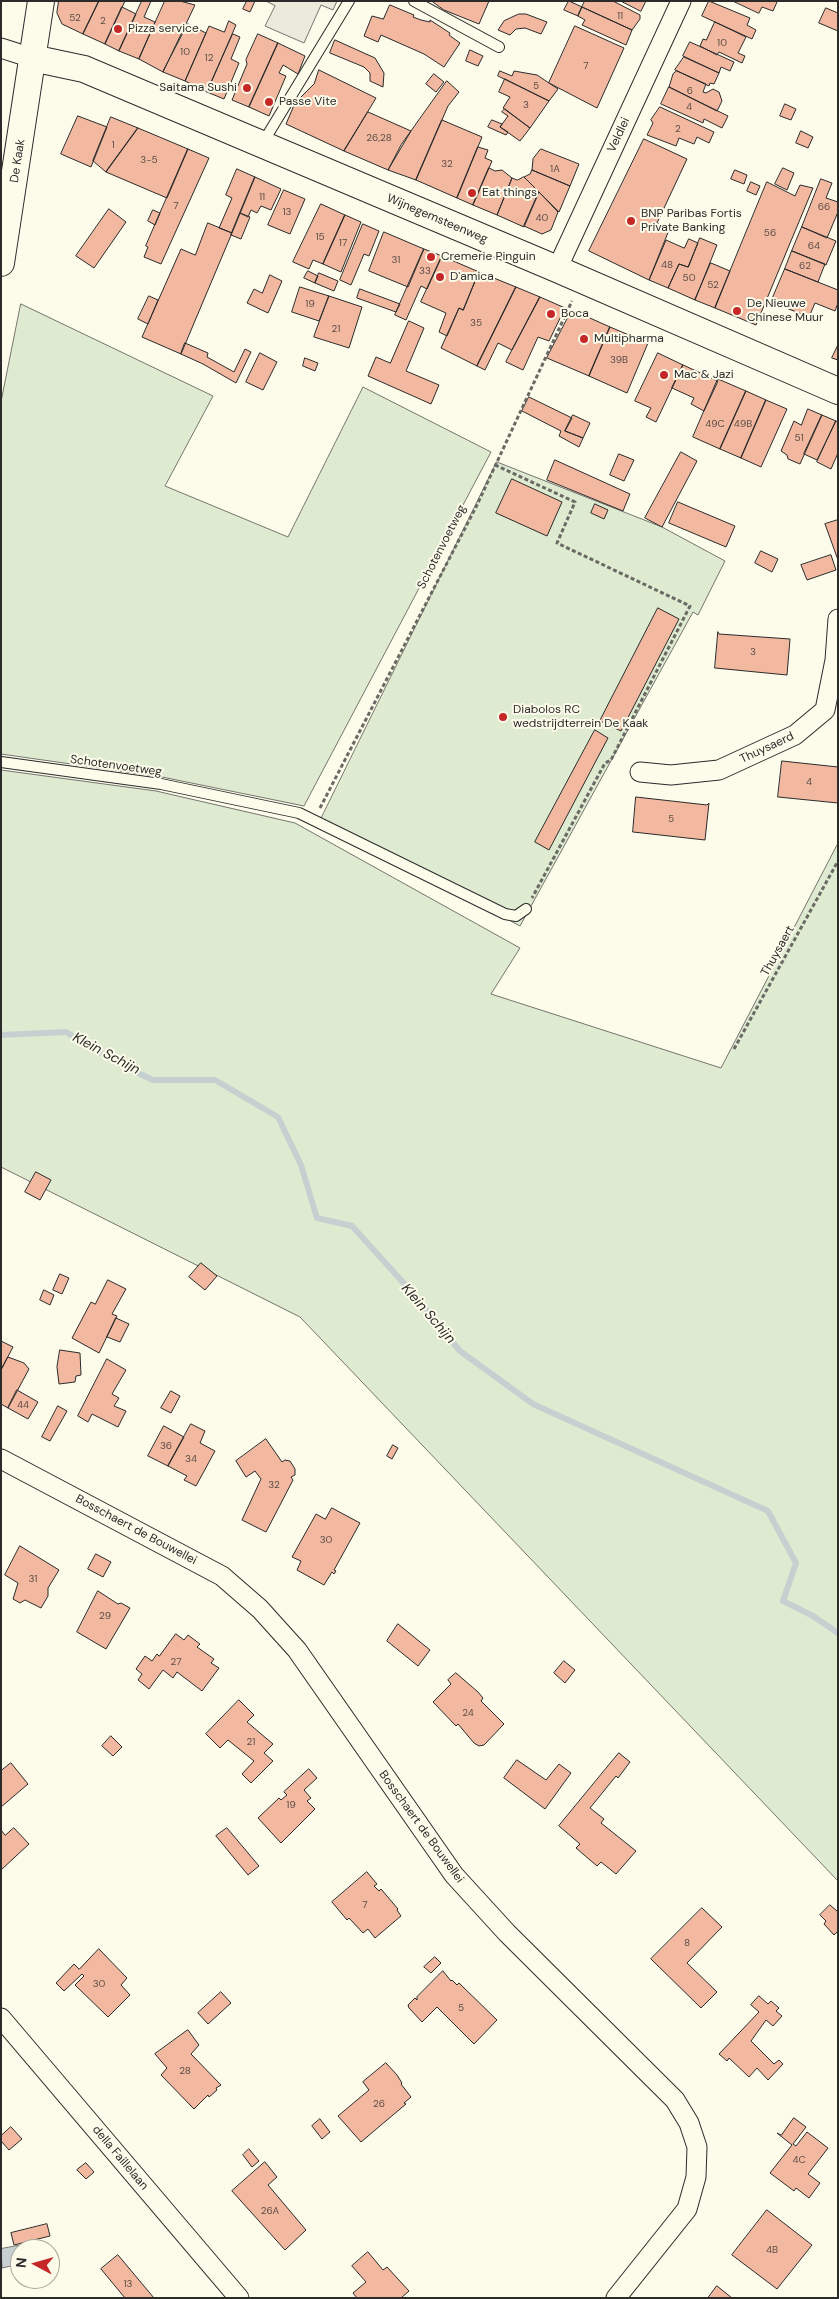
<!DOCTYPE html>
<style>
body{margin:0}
#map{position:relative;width:839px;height:2299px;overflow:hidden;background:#fdfbea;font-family:"DM Sans",sans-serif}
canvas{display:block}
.frame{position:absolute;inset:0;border:2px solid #2b2b2b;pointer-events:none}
.north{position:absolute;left:10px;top:2239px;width:50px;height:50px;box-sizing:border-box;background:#fdfbea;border:1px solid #a9a89e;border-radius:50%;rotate:276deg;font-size:14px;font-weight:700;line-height:20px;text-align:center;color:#2b2b2b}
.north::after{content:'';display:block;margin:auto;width:18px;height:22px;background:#c62828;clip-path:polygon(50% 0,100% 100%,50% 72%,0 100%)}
</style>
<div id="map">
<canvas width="839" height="2299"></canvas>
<div class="frame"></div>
<div class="north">N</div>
</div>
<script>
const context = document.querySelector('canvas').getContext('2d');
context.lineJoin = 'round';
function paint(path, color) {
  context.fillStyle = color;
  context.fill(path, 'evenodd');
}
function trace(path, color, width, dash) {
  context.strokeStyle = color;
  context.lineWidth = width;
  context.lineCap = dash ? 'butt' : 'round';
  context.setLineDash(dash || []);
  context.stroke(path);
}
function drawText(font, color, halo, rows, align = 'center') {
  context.font = font + ' "DM Sans",sans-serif';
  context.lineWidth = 4;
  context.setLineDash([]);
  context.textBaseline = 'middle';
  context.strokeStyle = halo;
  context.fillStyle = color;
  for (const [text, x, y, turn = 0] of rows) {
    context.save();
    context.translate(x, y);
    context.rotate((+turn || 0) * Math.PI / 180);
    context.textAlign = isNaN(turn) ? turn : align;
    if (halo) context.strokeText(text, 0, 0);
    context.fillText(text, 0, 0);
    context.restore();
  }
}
const green = new Path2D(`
 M21,304L213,396L165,486L288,537L363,387L491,452L304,806L162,777L1,754V402Z
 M497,462L662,527L725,561L698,615L693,612L520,926L321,819Z
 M1,770L156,791L295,823L520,948L491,994L721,1068L838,843V1881L300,1317L1,1167Z`);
const parking = new Path2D(`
 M266,1H337L333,10L321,5L304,43L265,26L275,6Z`);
const water = new Path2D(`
 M33,2243L34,2249H20V2264L2,2268L1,2249Z`);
const stream = new Path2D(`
 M1,1035L66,1032L121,1065L153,1080H215L278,1117L301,1165L317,1218L352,1226L409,1289L460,1351L533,1404L768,1511L796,1563L783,1601L813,1616L838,1633`);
const building = new Path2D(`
 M59,1H99L83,34L62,24L57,13Z
 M99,1H125L105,44L83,34Z
 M142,1H151L144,17L155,22L139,59L119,51Z
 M165,1H180L195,5L163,72L139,59Z
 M247,1H255L250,12L243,9Z
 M432,1H489L479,24L444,10Z
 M569,1L582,7L578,16L564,10Z
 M585,1H613L640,15V19L632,30L582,7Z
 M621,1H646L641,11Z
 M709,1L750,18L747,25L756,30L752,39L702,16Z
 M733,1H776L777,2L773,11L762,7L759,13Z
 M390,5L414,15L413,17L421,20L430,22V20L450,33L449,35L460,43L444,67L424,54L381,35L378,42L364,36L372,16L383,19Z
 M122,7L136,14L119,51L105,44Z
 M582,7L632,30L626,45L582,25L585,20L578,16Z
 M826,8L838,13V31L819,23Z
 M519,14H526L547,22L541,34L525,28L516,29L510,35L498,30L504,21Z
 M229,21L236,25L207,92L185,81L209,26L224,32Z
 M715,22L746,37L738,53L745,56L742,63L719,52L717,55L700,46L703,39L706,40Z
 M188,24L206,33L185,81L163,72Z
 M575,26L624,48L597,108L549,83Z
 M233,34L240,37L231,59L239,63L224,99L207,92Z
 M258,34L278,43L249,107L232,100L247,64L246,60Z
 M335,40L375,58L384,73L383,87L370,81V73L364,67L330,53Z
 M690,42L734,62L730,71L721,67L719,73L683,56Z
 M278,43L305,56L298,74L283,65L279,73L286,76L269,116L249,107Z
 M470,50L483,56L478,66L466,61Z
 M684,57L719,73L714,84L710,83L709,86L675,70Z
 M319,70L376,98L344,151L286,124L295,103L314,84Z
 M500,71L512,76L514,71L537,75L558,89L549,101L498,76Z
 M677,71L706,84L703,92L706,93L713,89L719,92L722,101L717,111L669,87L673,74Z
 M434,74L444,82L436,92L426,84Z
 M505,79L549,101L530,128L503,108L510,97L499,92Z
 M447,81L459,92L448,106L416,180L388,170L401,145Z
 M669,87L728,116L722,128L704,119L703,123L661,104Z
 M785,104L796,109L791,120L780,116Z
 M660,107L714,132L709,143L697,137L694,144L679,138L676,146L647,135L653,123L651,120Z
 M505,109L530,128L520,141L500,127L508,116L502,112Z
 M368,112L411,131L388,170L344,151Z
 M78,116L107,127L91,167L61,154Z
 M111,117L138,128L106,172L93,161Z
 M442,120L482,137L457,198L416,180Z
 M492,120L502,124L500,127L508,132L506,135L488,127Z
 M138,128L188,149L167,198L106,172Z
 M801,131L813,137L808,148L796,143Z
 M644,139L687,159L657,223L669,230L649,280L589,251Z
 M478,147L488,150L485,158L492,161L473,205L457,198Z
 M188,149L209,158L161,264L144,257L148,247L146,246Z
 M541,149L579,164L570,186L532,170L533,159Z
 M489,168L495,171L502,170L512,178L497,215L473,205Z
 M783,168L794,173L787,190L775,184Z
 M237,169L255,177L232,233L219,228L232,198L226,195Z
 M532,170L570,186L559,212L524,177L530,174Z
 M735,170L747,175L744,184L731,179Z
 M255,177L281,189L271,210L261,206L257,213L251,210L248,217L240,213Z
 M524,177L539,192L524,227L497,215L512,178L517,180Z
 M821,179L832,183L826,198L838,202V212L827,238L802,227Z
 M751,182L760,186L756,195L747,191Z
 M767,182L795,196L800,185L813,188L756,325L715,308Z
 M284,190L305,199L290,234L268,225Z
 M539,192L558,212L551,230L542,234L524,226Z
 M321,204L345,215L323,264L313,260L309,269L293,262Z
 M109,209L126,222L94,268L76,256Z
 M153,210L160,213L155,225L148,221Z
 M240,213L250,217L241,239L231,235Z
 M345,215L361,222L341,272L323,264Z
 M208,223L232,233L181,354L142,337L181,249L195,255Z
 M363,224L379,231L369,256L364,254L351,285L340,280Z
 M802,227L836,241L826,265L792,251Z
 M384,232L424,249L408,287L369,271Z
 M700,238L717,245L695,300L668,288L679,264L688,267Z
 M689,239L698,243L688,267L679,264L668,288L649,280L666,240L684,248Z
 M424,249L442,256L427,289L421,286L406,320L395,315Z
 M792,251L825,264L818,282L785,269Z
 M442,256L479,272L463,310L459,308L447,336L439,332L446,313L421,302Z
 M711,263L730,271L715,308L695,300Z
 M785,269L838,290V303L835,311L815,303L809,317L771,302Z
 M308,271L318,276L315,283L304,278Z
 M479,272L516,287L477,366L441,348L459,308L463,310Z
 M319,273L338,281L334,291L315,283Z
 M270,275L282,281L268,313L247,303L254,289L262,293Z
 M300,287L329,296L319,321L292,312Z
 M516,287L540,297L512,350L498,343L485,370L477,366Z
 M360,289L400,304L396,312L357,298Z
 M149,296L158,300L148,324L138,319Z
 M329,296L362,307L349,348L314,337Z
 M540,297L565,308L549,341L538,337L523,370L506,362Z
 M572,310L610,327L589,376L547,358Z
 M409,321L424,328L406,371L439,385L431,404L368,376L376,357L390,363Z
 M610,327L648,343L627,393L589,376Z
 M185,343L208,353L207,357L234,372L245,349L251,352L236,383L203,364L181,354Z
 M838,345V360L832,358Z
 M260,353L277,362L263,390L246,382Z
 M658,353L683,365L656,422L646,417L651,408L635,401Z
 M305,358L318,363L315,371L303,366Z
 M683,365L718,381L704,411L691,404L694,398L672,388Z
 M718,379L746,391L720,449L693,437Z
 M746,391L766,400L741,458L720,449Z
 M529,397L572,418L565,431L583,438L579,447L559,436L561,431L522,411Z
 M766,400L787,409L761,467L741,458Z
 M808,409L822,415L800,464L788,459L787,455L781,451L794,421L801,425Z
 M573,415L590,423L583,438L565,431Z
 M822,415L836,421L817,460L804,454Z
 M836,421L838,422V453L831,469L817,462Z
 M681,452L697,461L662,527L645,518Z
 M619,454L634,460L624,481L610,475Z
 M555,460L630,494L623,511L547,480Z
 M512,479L562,502L547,536L496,513Z
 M678,502L735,526L726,547L669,523Z
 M595,504L608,510L604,519L591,513Z
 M838,520V560L825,524Z
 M761,551L778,559L772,572L755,563Z
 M831,555L836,570L807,580L801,565Z
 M658,608L679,619L621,731L600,721Z
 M718,632L719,634L790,639L787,675L715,668Z
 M595,730L608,738L549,850L535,842Z
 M782,761L838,767V803L778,797Z
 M636,797L707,805L709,803L705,840L633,832Z
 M36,1172L51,1180L40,1200L25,1192Z
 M201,1263L217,1276L205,1290L189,1277Z
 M60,1274L69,1278L62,1294L53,1290Z
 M108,1280L126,1289L112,1314L117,1316L99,1353L72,1338L91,1302L95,1304Z
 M44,1290L54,1295L50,1305L40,1300Z
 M116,1318L129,1324L120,1342L107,1337Z
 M1,1341L13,1347L1,1370Z
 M60,1350L80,1353L81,1375L76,1376L75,1382L59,1384L57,1367Z
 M8,1357L24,1363L29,1369L8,1408L1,1404V1370Z
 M107,1359L126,1370L112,1394L119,1398L114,1406L126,1411L118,1427L92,1414L88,1422L78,1416Z
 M17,1390L38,1402L28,1419L8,1408Z
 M171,1391L180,1396L171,1413L161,1408Z
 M58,1406L67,1411L50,1441L42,1437Z
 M191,1424L205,1431L200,1443L215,1451L196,1486L184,1480L187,1476L168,1466Z
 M164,1426L184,1437L168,1466L148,1456Z
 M266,1439L282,1462L285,1460L290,1461L295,1469V1475L291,1477L293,1480L266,1532L242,1520L261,1479L255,1471L246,1477L236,1461Z
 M393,1445L398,1448L392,1459L387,1456Z
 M332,1508L360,1523L334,1570L336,1571L334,1574L332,1572L324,1585L297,1570L301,1561L292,1557L316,1514L325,1519Z
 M20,1546L59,1570L48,1588V1596L41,1608L25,1600L20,1603L13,1599L18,1583L5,1575Z
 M96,1554L111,1562L103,1577L88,1569Z
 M98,1591L118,1604L121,1603L130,1608L106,1649L77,1632Z
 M398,1624L430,1650L418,1666L387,1641Z
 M176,1634L184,1640L188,1635L200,1644L197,1647L214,1659L211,1663L219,1668L202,1691L177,1672L173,1678L163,1670L149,1689L138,1680L142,1674L136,1669L145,1656L152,1661L157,1654L159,1656Z
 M564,1661L575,1670L565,1683L554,1673Z
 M456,1673L478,1692L483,1698L481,1701L504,1724L484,1745L479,1746L474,1743L458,1724L456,1726L433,1702L451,1684L448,1680Z
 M239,1700L254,1715L247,1722L273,1744L264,1753L273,1761L251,1783L242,1774L254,1761L228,1740L220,1748L206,1734Z
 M111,1736L122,1747L113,1756L102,1746Z
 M619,1753L630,1762L618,1778L616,1776L590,1808L604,1819L601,1823L636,1851L616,1874L601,1862L597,1866L576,1848L580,1844L559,1826Z
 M517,1760L546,1780L559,1764L571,1773L545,1809L504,1778Z
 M11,1763L28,1784L1,1807V1771Z
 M309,1769L317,1778L304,1790L311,1798L307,1801L315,1809L281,1843L258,1818L279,1798L281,1800L287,1795L284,1792Z
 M14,1828L29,1844L1,1870V1830L5,1835Z
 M227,1828L259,1866L248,1875L216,1836Z
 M367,1872L377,1884L374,1886L379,1891L381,1889L398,1909L397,1910L401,1916L375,1938L368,1929L363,1933L349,1918L347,1920L332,1902Z
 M830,1905L837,1911L838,1910V1931L834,1935L824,1924L826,1921L820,1915Z
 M702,1908L722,1927L687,1963L717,1992L701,2008L651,1959Z
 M99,1949L127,1978L121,1985L130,1995L108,2017L75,1985L84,1976L82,1974L64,1991L56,1983L74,1964L79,1969Z
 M435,1957L441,1963L431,1973L424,1967Z
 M443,1971L451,1981L452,1980L457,1985L459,1983L497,2020L474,2044L437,2007L422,2022L409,2008L408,2005L415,1998L417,2000V1997Z
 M221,1992L231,2003L208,2024L198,2013Z
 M759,1996L768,2004L771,2001L779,2008L776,2011L782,2016L773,2026L766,2020L751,2041L774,2064L779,2060L783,2064L768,2080L757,2068L749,2077L729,2058L727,2061L719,2054L759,2012L751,2005Z
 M188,2030L199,2045L191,2054L221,2085L216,2088L217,2090L209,2097L208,2095L194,2109L161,2075L167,2068L155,2054Z
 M386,2063L397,2075L402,2083L401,2084L411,2097L404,2103L406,2104L361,2142L338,2116L369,2090L363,2082Z
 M794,2118L806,2127L793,2144L796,2146L807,2132L828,2148L808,2174L820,2183L809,2198L796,2188L794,2191L770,2173L792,2145L777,2133L781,2135Z
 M320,2119L330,2132L322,2139L312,2126Z
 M11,2127L22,2139L9,2150L1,2141V2136Z
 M249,2149L259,2161L252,2167L243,2155Z
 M265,2162L277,2177L268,2185L306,2230L285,2250L232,2191Z
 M86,2163L94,2172L86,2179L77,2170Z
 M767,2210L812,2245L777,2289L732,2255Z
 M47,2224L50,2236L14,2245L11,2233Z
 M368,2252L383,2270L387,2267L409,2291L401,2298H357L353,2293L366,2282L352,2266Z
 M118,2255L154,2298H125L101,2269Z
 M717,2286L732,2298H708Z`);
const path = new Path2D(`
 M495,465L575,502L557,543L690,606L611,760L605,763L532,898
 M320,808L476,507L572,301
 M734,1049L838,861`);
const lane = new Path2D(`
 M414,1L499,47
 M262,144L349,1
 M1,762L161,784L299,813L505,914L516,916L526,909`);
const street = new Path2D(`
 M1,48L32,58
 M557,269L681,1
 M640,772L671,775L719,770L795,735L825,710L835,660L838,619
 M1,1459L222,1576L260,1609L297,1650L454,1875L507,1933L675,2100L689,2123L697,2147L696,2177L687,2209L616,2298
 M1,2018L239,2298`);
const secondary = new Path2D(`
 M32,58L84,69L557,269L838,391
 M1,263L41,1`);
const markers = [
 [118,29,5,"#c62828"],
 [247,88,5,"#c62828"],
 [269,102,5,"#c62828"],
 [472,193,5,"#c62828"],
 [631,221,5,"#c62828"],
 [431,257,5,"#c62828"],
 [440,277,5,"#c62828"],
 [737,311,5,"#c62828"],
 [551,314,5,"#c62828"],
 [584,339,5,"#c62828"],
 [664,375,5,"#c62828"],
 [503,717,5,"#c62828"]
];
const numberNames = [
 ["11",620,16],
 ["52",75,18],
 ["2",103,21],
 ["10",722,43],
 ["10",185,52],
 ["12",209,58],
 ["7",586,66],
 ["5",536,86],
 ["6",690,91],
 ["3",526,105],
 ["4",689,107],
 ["2",678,129],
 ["26,28",379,138],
 ["1",113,145],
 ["3-5",149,160],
 ["32",447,164],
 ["1A",555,169],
 ["11",262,197],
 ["7",176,206],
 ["66",824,207],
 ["13",287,212],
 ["40",542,218],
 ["56",770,233],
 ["15",320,237],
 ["17",343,243],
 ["64",814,246],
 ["31",396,260],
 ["48",667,265],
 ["62",805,266],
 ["33",425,271],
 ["50",689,278],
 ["52",713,285],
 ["19",310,304],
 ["35",476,323],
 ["21",336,329],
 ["39B",619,360],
 ["49C",715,424],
 ["49B",743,424],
 ["51",799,438],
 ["3",753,652],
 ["4",809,782],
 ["5",671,819],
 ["44",23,1405],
 ["36",166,1446],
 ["34",191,1459],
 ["32",274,1485],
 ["30",326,1540],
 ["31",33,1579],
 ["29",105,1616],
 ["27",176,1662],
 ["24",468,1713],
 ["21",251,1742],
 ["19",291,1805],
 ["7",365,1905],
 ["8",687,1943],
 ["30",99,1984],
 ["5",461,2008],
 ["28",185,2071],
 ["26",379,2104],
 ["4C",799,2160],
 ["26A",270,2211],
 ["4B",772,2250],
 ["13",128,2284]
];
const poiNames = [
 ["Pizza service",128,29],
 ["Saitama Sushi",237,88,"right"],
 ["Passe Vite",279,102],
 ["Eat things",482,193],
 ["BNP Paribas Fortis",641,214],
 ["Private Banking",641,228],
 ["Cremerie Pinguin",441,257],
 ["D'amica",450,277],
 ["De Nieuwe",747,304],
 ["Chinese Muur",747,318],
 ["Boca",561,314],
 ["Multipharma",594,339],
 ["Mac & Jazi",674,375],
 ["Diabolos RC",513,710],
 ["wedstrijdterrein De Kaak",513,724]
];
const streetNames = [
 ["Veldlei",619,135,-65],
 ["De Kaak",18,161,-81],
 ["Wijnegemsteenweg",437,219,23],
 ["Schotenvoetweg",442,547,-63],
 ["Thuysaerd",767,748,-25],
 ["Schotenvoetweg",116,766,8],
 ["Thuysaert",778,951,-61],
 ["Bosschaert de Bouwellei",136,1530,28],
 ["Bosschaert de Bouwellei",421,1827,54],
 ["della Faillelaan",120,2158,50]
];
const waterNames = [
 ["Klein Schijn",106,1054,28],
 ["Klein Schijn",428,1314,49]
];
paint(green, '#deebd1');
trace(green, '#74746e', 1);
paint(parking, '#eceadb');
trace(parking, '#74746e', 1);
paint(water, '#c7d0d0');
trace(water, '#74746e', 1);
trace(stream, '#c7d0d0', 6);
paint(building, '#f2b8a0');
trace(building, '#2b2b2b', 1);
trace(lane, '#2b2b2b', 12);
trace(street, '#2b2b2b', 21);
trace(secondary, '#2b2b2b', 28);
trace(path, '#6a6964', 3, [4, 2.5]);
trace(lane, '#fdfbea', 10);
trace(street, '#fdfbea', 19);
trace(secondary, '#fdfbea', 26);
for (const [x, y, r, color] of markers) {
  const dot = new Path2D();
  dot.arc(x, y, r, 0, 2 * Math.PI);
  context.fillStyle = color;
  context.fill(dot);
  trace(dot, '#fdfbea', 2);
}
drawText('10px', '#5d4e48', null, numberNames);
drawText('12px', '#2b2b2b', '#fdfbea', poiNames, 'left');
drawText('12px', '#2b2b2b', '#fdfbea', streetNames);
drawText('italic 14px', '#2b2b2b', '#fdfbea', waterNames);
</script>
